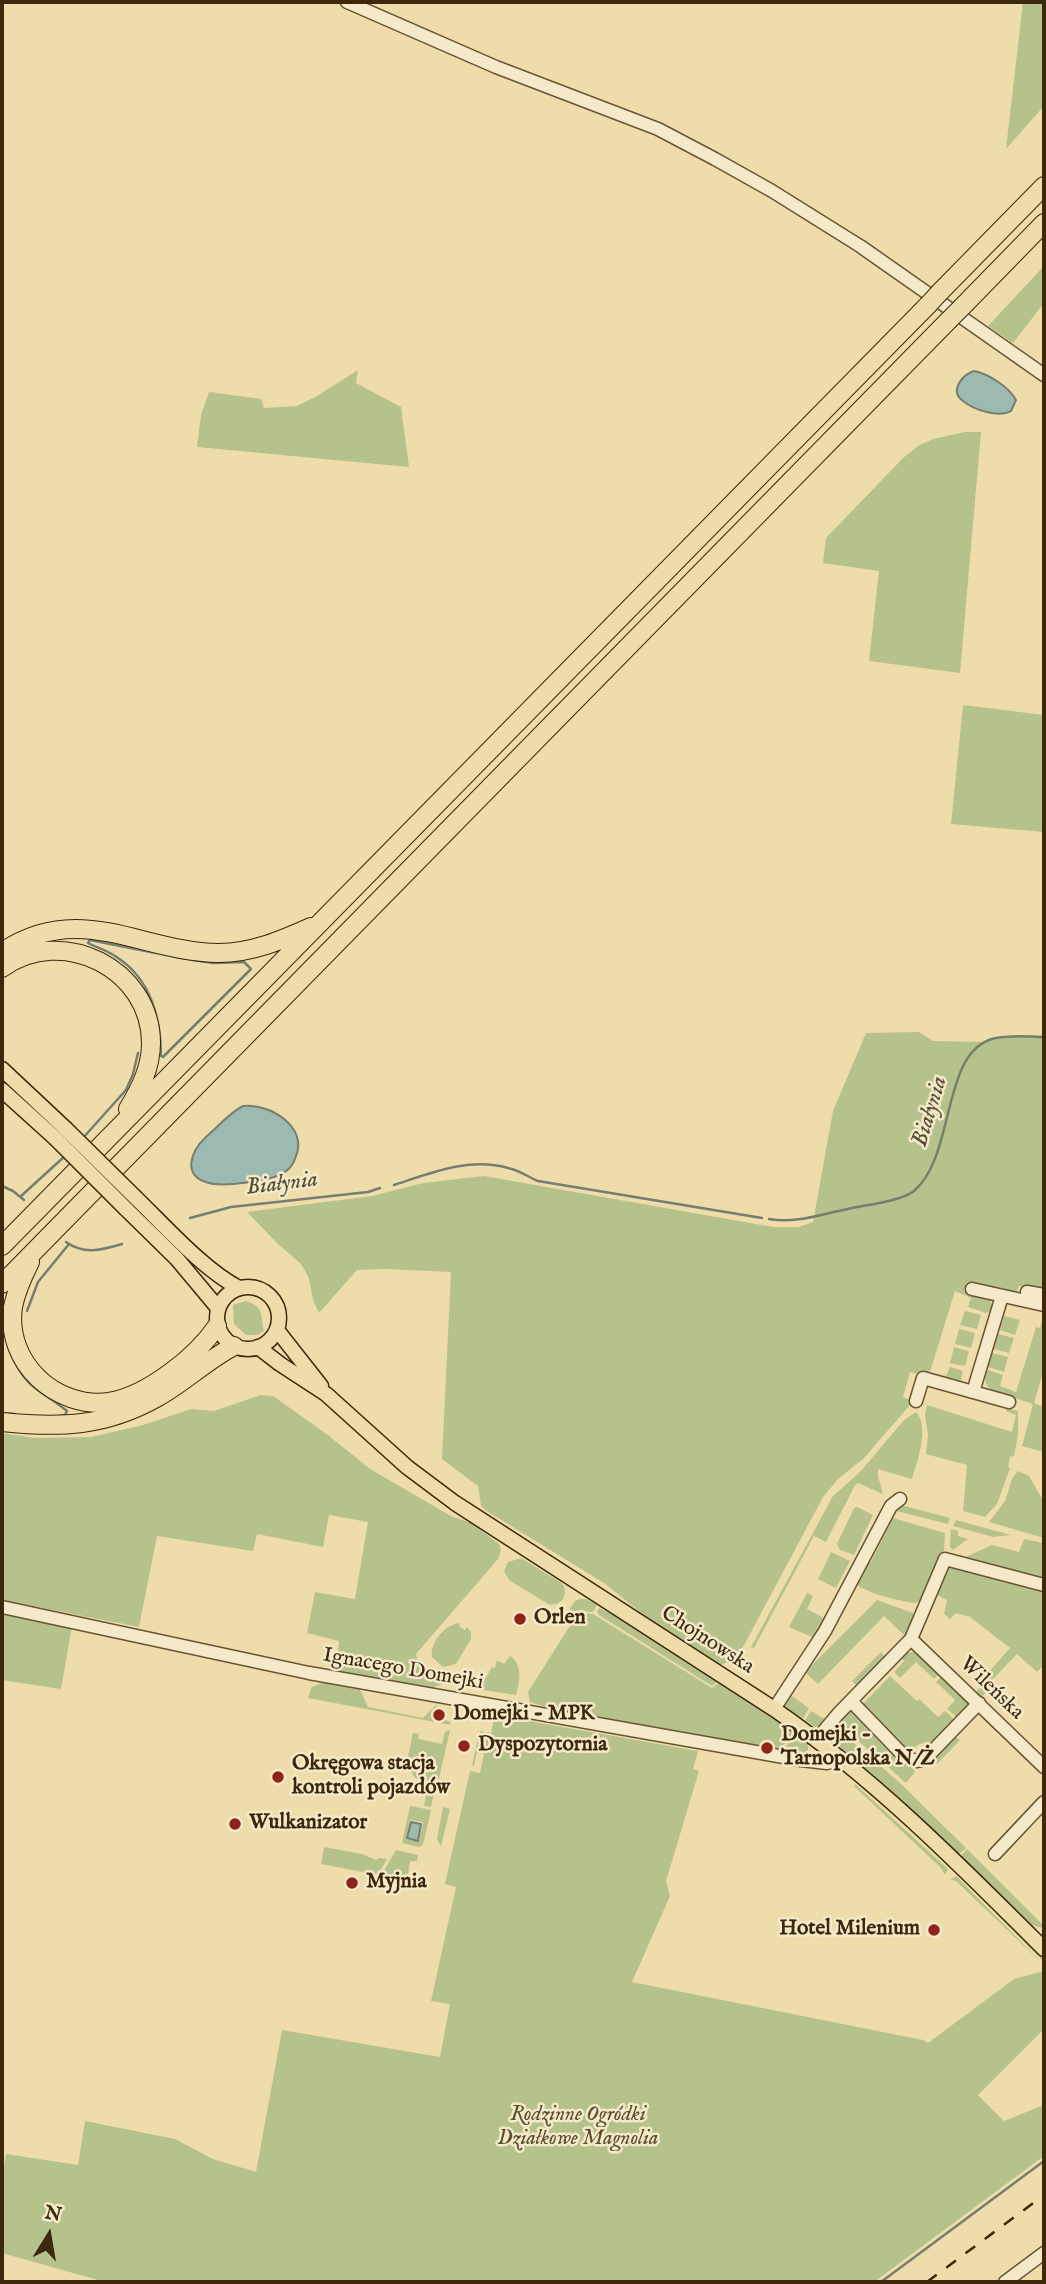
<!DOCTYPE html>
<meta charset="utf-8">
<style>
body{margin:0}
#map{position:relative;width:1046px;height:2284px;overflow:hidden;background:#eda;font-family:"IM FELL English",serif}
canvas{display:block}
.frame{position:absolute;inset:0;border:4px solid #3d270d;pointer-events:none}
.north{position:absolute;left:14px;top:2200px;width:70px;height:70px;-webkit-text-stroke:5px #f4e9c8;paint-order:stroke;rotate:11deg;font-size:19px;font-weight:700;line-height:28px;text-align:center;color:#3d270d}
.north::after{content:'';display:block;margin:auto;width:24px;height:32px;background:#3d270d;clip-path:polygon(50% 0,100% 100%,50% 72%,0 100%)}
</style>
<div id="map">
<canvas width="1046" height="2284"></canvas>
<div class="frame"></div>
<div class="north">N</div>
</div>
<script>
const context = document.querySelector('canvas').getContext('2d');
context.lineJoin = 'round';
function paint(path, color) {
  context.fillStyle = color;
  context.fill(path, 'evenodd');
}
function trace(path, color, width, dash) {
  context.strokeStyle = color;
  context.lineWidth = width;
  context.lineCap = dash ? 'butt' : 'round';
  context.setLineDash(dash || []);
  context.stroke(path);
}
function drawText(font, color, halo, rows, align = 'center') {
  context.font = font + ' "IM FELL English",serif';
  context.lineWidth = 5;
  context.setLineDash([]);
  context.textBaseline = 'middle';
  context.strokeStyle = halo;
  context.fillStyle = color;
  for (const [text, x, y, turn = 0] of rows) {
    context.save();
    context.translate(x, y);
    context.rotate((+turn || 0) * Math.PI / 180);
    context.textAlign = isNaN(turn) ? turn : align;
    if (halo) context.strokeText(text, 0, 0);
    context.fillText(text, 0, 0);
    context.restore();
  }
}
const green = new Path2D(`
 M1023,2H1044V106L1006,149Z
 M1044,266V303L1013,343L988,326Z
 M358,370L356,383L401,407L409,467L197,447L201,415L209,392L261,399L264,408L297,406L317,396Z
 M965,432H981L960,673L869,661L879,571L823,563L826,538L903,458L918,446L933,439Z
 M963,705L1044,715V832L951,824Z
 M919,1032L933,1041L987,1042C1003,1033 1026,1036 1044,1037V1292L1019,1286L1017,1291L1004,1294L965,1285L964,1291L990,1299L993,1309L986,1313L968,1307L971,1298L955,1291L930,1372L946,1376L950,1367L963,1371L960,1384L910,1372L903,1397L910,1400V1405L864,1458L838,1479L823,1497L742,1649L728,1662L720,1665L655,1624L604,1583L485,1510L481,1506L478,1486L442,1459L451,1272L386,1269L357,1270L319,1313L313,1300L309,1278L301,1264L277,1243L247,1212L372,1196L423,1183L484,1176L773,1227H799L813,1222L833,1111L866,1033Z
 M246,1301C265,1307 260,1316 264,1331L258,1335H246L234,1324L233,1305Z
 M965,1311L981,1315L977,1329L960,1325Z
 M1044,1312V1369L1034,1403L1044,1407V1452L1022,1446L1033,1404L991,1390C985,1385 983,1377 988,1370L1003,1375L1000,1386L1016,1392L1036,1327L1040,1328Z
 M1004,1316L1020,1320L1015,1335L1000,1330Z
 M959,1329L975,1333L971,1348L955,1344Z
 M998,1334L1014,1338L1009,1353L994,1349Z
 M954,1347L969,1351L965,1366L949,1363L951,1360Z
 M992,1353L1008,1357L1004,1372L988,1367Z
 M261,1395L273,1396L328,1435L370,1469L451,1516L471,1523L499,1544L501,1550L498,1559L416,1654C418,1676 457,1682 475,1685L474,1688L445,1683L428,1689L336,1673L339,1641L307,1633L315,1592L355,1599L368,1522L329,1515L323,1547L257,1534L253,1551L157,1536L139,1627L2,1600V1433L35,1438L91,1437L143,1425L191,1409L214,1411Z
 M927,1405L1012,1432L1016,1415L1006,1411L1007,1408L1018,1411V1435L1014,1456L1010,1457L1008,1467L1010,1468L997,1504L985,1517L963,1511L967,1465L926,1454L928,1435L925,1415Z
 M916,1412C930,1427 917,1462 912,1479L878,1469V1476L883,1494L858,1483L855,1485L826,1542L814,1536L754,1648L751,1647L833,1496L860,1472L904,1420Z
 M1018,1471L1029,1476L1044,1502V1538L989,1522L1005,1501L1012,1479Z
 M901,1505L950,1518L948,1524L897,1511Z
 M857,1507L873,1515L854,1555L840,1550L837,1544L854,1508Z
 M893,1518L945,1533L944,1554H941L923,1598L916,1603C902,1602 867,1593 857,1585L862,1566L871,1562Z
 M956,1520L1011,1535L993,1537L953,1526Z
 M951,1529L958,1531V1536L968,1539L953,1550L950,1547Z
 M1024,1539L1044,1543V1582L961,1559L992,1545L1019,1552Z
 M831,1552L850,1561L836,1588L818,1579Z
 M521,1558L560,1582L564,1586L565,1593C563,1602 557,1606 548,1604L509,1580L504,1571L508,1562Z
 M952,1567L1044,1589V1665L1037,1672L1017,1654L992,1680L994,1682L981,1698L975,1693L981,1686L979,1683L1010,1648L970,1617L956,1613L950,1619L944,1614L947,1600L933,1593L945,1570Z
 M807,1593L813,1596L807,1609L824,1618L814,1638L789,1627Z
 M579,1599H586L597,1605L593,1612L576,1611L571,1619L566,1615L574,1602Z
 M877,1600L913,1613L916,1618L907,1638L884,1616L818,1684L805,1672Z
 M599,1608L639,1627L720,1679L712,1686L599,1615L597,1612Z
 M2,1613L72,1626L61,1689L2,1680Z
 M578,1613L593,1614L712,1688L722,1680L795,1730L781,1749L753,1744L752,1746L546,1709V1707L530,1702L528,1692Z
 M460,1623L459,1626L465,1630L467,1627L471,1632V1639L456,1664L443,1667L432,1657C430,1642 445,1624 460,1623Z
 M881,1652L885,1657L857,1686L852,1681Z
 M913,1652H919L941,1672L934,1679L916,1662L900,1678L894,1672L904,1661L901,1657L906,1653Z
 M510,1656C523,1664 520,1682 516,1695L476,1689V1685L484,1681L492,1667L495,1668L497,1660L504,1664Z
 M944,1674L971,1703L959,1719L947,1709L955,1700L936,1682Z
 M890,1676L917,1701L919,1699L938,1717L945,1711L957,1722L936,1743C923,1740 916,1745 907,1754L860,1707Z
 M326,1681L359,1687L368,1707L423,1718L436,1705L440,1711H438L437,1719L449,1721L451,1725L308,1698L312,1687Z
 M789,1694L809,1708L803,1719L786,1707L784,1703Z
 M851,1709L909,1762L915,1772L906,1783L836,1721Z
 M811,1711L826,1720L820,1726L815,1727L805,1720Z
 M495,1715L698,1751L693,1769L699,1771L666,1881L670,1896L632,1982L923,2040L928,2043L1014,1979L1044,1971V2029L978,2095L1004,2121L1044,2105V2156L874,2282H105L2,2253V2181L6,2154L78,2165L85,2121L175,2139L213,2159L256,2172L282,2030L440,2057L450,2004L431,2001L456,1887L445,1884L470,1771L480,1773L484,1754L477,1752L474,1766L472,1765L480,1731L491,1733Z
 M834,1726L898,1781L966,1848L959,1854L907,1806L838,1747L830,1738L829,1732Z
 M450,1730L439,1779L434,1782L415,1778L409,1767L406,1766L413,1733L419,1734L418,1739L442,1744L445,1732Z
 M796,1732L808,1741V1750L802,1755L782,1752Z
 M954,1736L960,1740L937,1764L933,1759Z
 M416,1782L433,1786L435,1789L431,1807L424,1806L427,1790L413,1787Z
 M855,1784L948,1869L945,1875L941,1868L854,1786Z
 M410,1806L431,1810L423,1845L419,1847L402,1843ZM410,1820L423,1822L419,1842L406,1839Z
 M443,1807L450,1809L441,1846L437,1839Z
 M324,1847L362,1854L376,1860L379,1858L387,1859L378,1875L321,1864Z
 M967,1849L1044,1926V1928L1030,1925L961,1856Z
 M396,1850L418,1855L417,1861H410L407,1880L381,1876Z
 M958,1875H961L1044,1959V1962Z
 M956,1876L1044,1965L956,1881L950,1880Z`);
const water = new Path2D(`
 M974,371C989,374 1009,387 1016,400L1011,411C999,418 974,410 963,401C949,391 962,375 974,371Z
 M243,1106C270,1103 308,1127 296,1156C294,1163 289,1170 283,1173C271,1181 223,1187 209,1183C181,1176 191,1151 206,1137C218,1127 229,1113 243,1106Z
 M411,1822L421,1824L418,1841L407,1838Z`);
const stream = new Path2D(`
 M90,940L181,958L213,963L244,962L251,969L163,1057L161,1056C161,1019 151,980 118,958C109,951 98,948 88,943Z
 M82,1139L126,1090L133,1074L138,1053
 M394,1185C431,1173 469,1157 508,1168C519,1170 528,1177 538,1181L762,1218
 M2,1186L13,1191L24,1200
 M20,1197L65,1156
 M190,1218L231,1207L368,1192L380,1188
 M769,1219C795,1224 822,1214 848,1209C865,1205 902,1201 914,1191C957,1154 940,1049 996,1038C1012,1035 1028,1036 1044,1037
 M66,1242C84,1255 102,1250 122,1244
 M4,1309L3,1325L8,1343
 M27,1311L38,1282L69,1244
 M11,1353C26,1390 40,1389 67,1411L65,1415L58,1416
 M2,1413L15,1414
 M881,2282L1044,2161`);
const minor = new Path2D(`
 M347,2L496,67L658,129L715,159L772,191L860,246L1044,375
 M972,1289L1044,1305
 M1027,1292L1044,1295
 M973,1392L1002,1296
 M916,1401L923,1378L1009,1402
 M2,1607L309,1673L801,1760L827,1763L841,1758
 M911,1639L1044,1767
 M851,1701L905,1757L917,1761L925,1759L979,1703
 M774,1709L825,1631L891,1506L900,1499
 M817,1739L838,1714L911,1639L945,1559L1044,1585
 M995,1854L1044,1802
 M1005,2282L1044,2253`);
const major = new Path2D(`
 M2,1069L65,1128
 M2,1090L55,1138
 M136,1198C165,1226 204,1270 239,1288
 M126,1209L177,1259L218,1308
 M217 1318a31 31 0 1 1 62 0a31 31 0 1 1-62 0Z
 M277,1330L321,1386
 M258,1347L280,1364L326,1394L407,1467L455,1503L774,1709C874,1778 959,1864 1044,1949`);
const highway = new Path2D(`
 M940,292L1044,186
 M962,307L1044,223
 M2,952C80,900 140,952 219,953C252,953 282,940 311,927
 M2,968C62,924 151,969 151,1043C151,1068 140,1089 128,1109
 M2,1246L928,305
 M30,1262C23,1276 16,1291 13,1307C5,1363 56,1409 109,1402C147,1396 196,1357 217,1326
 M2,1284L948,321
 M2,1422C60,1428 105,1427 158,1397C185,1382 207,1360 234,1346`);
const rail = new Path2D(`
 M927,2282L1044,2195`);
const majorBridge = new Path2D(`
 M65,1128L136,1198
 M55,1138L126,1209`);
const highwayBridge = new Path2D(`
 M928,305L940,292
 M948,321L962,307`);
const markers = [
 [520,1619,7,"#8f2418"],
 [439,1715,7,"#8f2418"],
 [464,1746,7,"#8f2418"],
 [767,1748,7,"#8f2418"],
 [278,1777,7,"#8f2418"],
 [235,1824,7,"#8f2418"],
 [352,1883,7,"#8f2418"],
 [934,1930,7,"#8f2418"]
];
const poiNames = [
 ["Orlen",534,1619],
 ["Domejki - MPK",453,1715],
 ["Domejki -",781,1736],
 ["Tarnopolska N/Ż",781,1760],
 ["Dyspozytornia",478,1746],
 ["Okręgowa stacja",292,1765],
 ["kontroli pojazdów",292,1789],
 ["Wulkanizator",249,1824],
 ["Myjnia",366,1883],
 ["Hotel Milenium",920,1930,"right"]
];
const streetNames = [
 ["Chojnowska",707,1641,33],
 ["Ignacego Domejki",403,1670,10],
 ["Wileńska",991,1689,44]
];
const parkNames = [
 ["Rodzinne Ogródki",578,2116],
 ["Działkowe Magnolia",578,2140]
];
const waterNames = [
 ["Białynia",931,1112,-73],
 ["Białynia",282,1185,-7]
];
paint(green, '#b6c28b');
paint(water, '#9cbab1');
trace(water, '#767f6f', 2);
trace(stream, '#767f6f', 2.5);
trace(minor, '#695434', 15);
trace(major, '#3d270d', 17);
trace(highway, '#3d270d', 20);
trace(minor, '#f4e9c8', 12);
trace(major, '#eda', 14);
trace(highway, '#eda', 18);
trace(rail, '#3d270d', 2.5, [12, 12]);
trace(majorBridge, '#3d270d', 17, []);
trace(highwayBridge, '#3d270d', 20, []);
trace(majorBridge, '#eda', 14);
trace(highwayBridge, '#eda', 18);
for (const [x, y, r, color] of markers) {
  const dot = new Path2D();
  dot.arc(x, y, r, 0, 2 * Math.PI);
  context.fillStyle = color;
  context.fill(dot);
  trace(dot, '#f4e9c8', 2.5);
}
drawText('bold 21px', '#3d270d', '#f4e9c8', poiNames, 'left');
drawText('21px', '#3d270d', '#f4e9c8', streetNames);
drawText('italic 21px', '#5b4e2c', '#f4e9c8', parkNames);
drawText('italic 23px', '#554c36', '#f4e9c8', waterNames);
</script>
